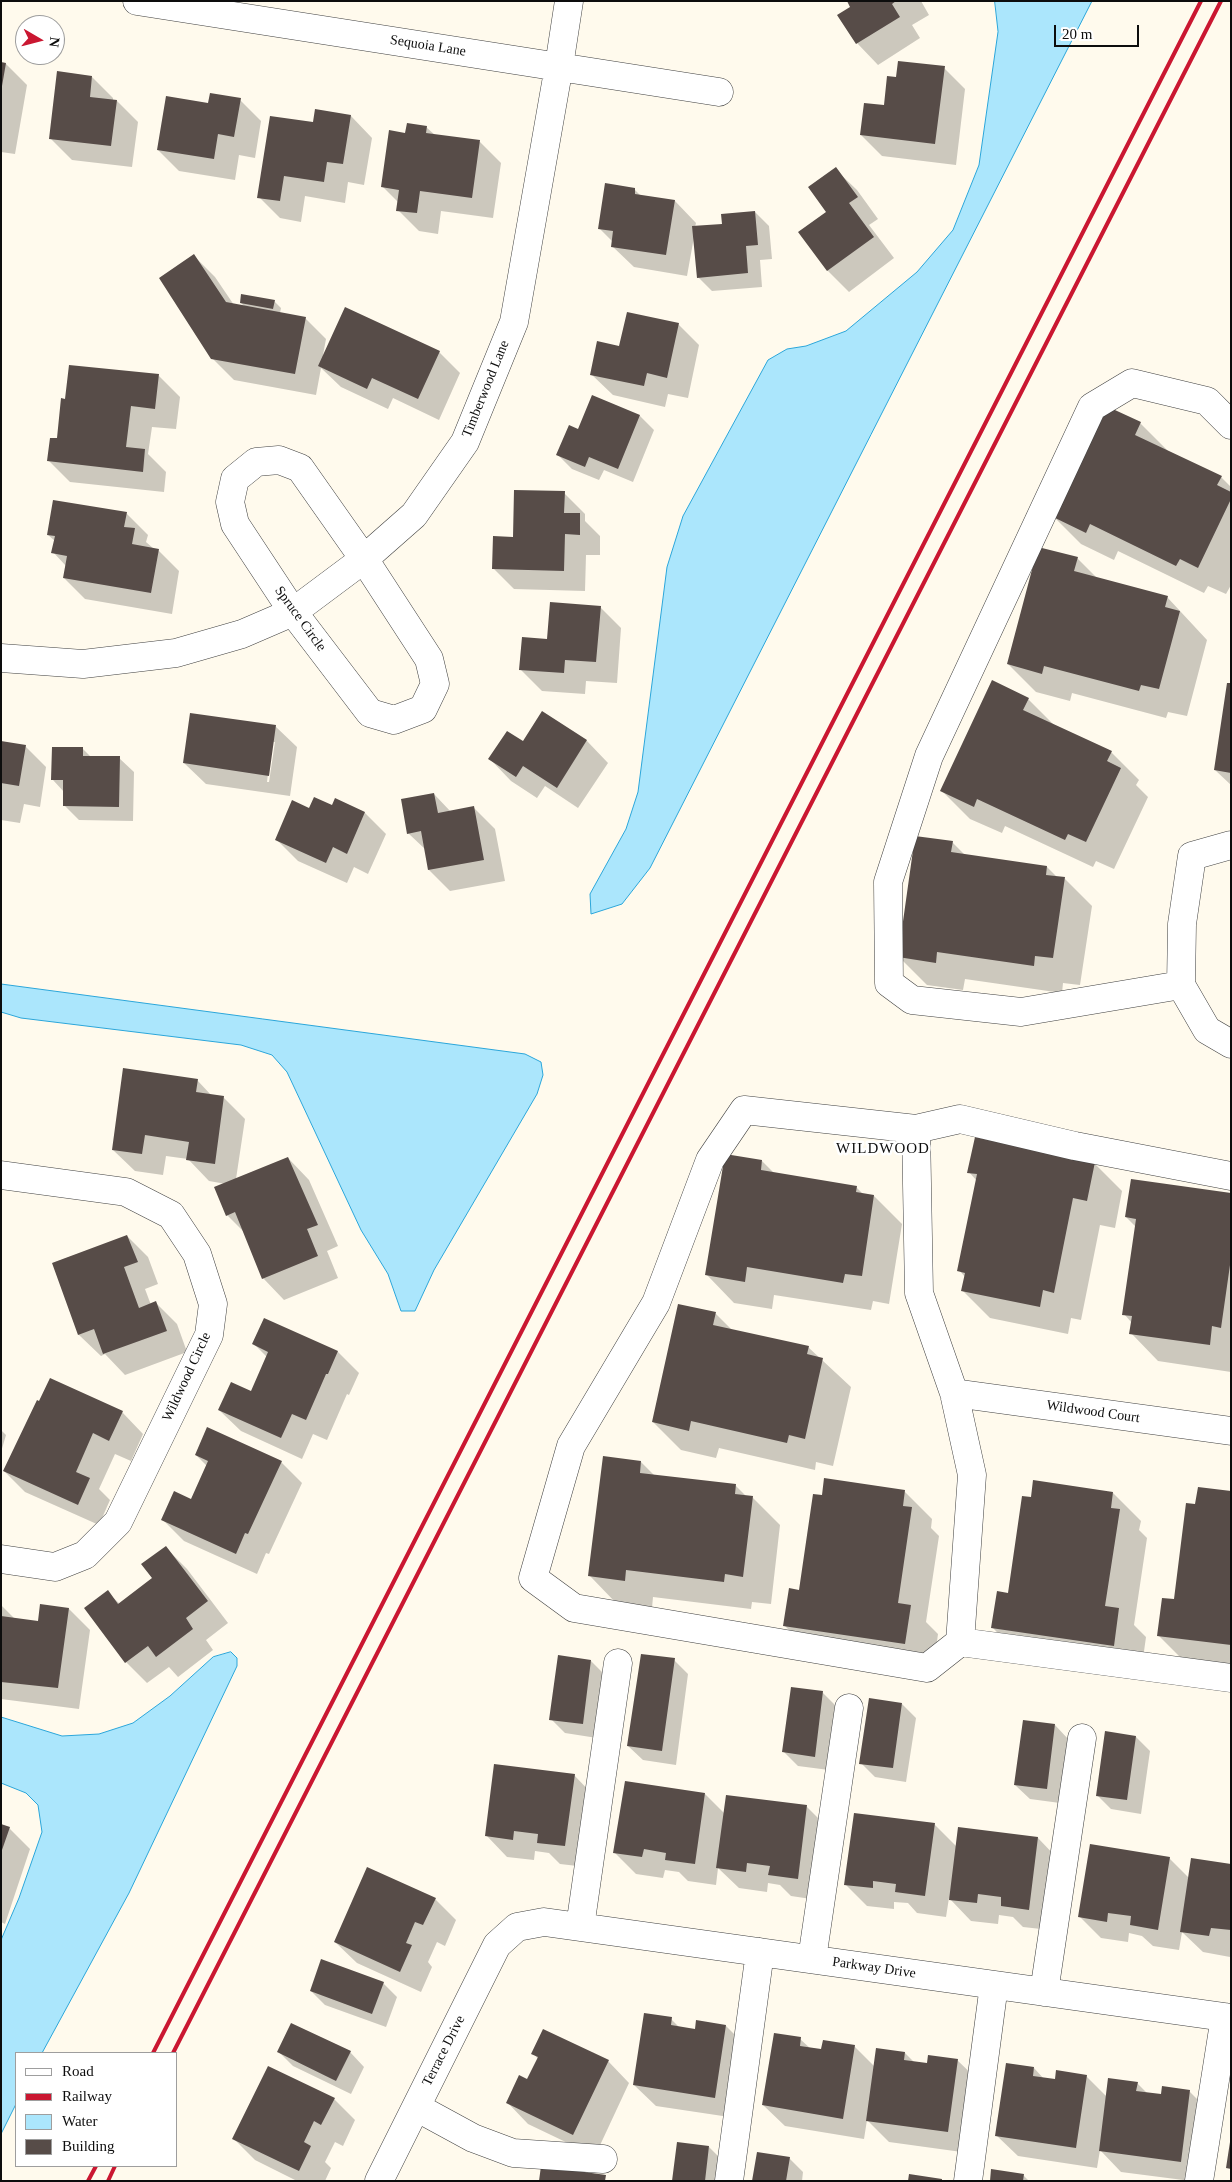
<!DOCTYPE html>
<style>
body{margin:0}
#map{position:relative;width:1232px;height:2182px;overflow:hidden;background:#fffaed;font-family:Georgia,serif}
canvas{display:block}
.frame{position:absolute;inset:0;border:2px solid #0d0d0d;pointer-events:none}
.legend{position:absolute;left:15px;top:2052px;width:162px;height:115px;box-sizing:border-box;background:#fff;border:1px solid #9e9e9e;margin:0;padding:6px 9px;list-style:none;font-size:15px;color:#0d0d0d}
.legend li{display:flex;align-items:center;gap:10px;height:25px}
.legend b{width:25px;border:1px solid #9e9e9e}
.north{position:absolute;left:15px;top:15px;width:50px;height:50px;box-sizing:border-box;background:#fff;border:1px solid #9e9e9e;border-radius:50%;rotate:98deg;font-size:14px;font-weight:700;line-height:20px;text-align:center;color:#0d0d0d}
.north::after{content:'';display:block;margin:auto;width:18px;height:22px;background:#ca1731;clip-path:polygon(50% 0,100% 100%,50% 72%,0 100%)}
.scale{position:absolute;left:1054px;top:25px;width:85px;height:22px;box-sizing:border-box;border:2px solid #0d0d0d;border-top:0;padding-left:6px;font-size:15px;line-height:18px;white-space:nowrap;color:#0d0d0d;-webkit-text-stroke:4px #fff;paint-order:stroke}
</style>
<div id="map">
<canvas width="1232" height="2182"></canvas>
<div class="frame"></div>
<ul class="legend">
<li><b style="height:6px;background:#fff"></b>Road</li>
<li><b style="height:6px;background:#ca1731"></b>Railway</li>
<li><b style="height:14px;background:#abe6fc"></b>Water</li>
<li><b style="height:14px;background:#574c48"></b>Building</li>
</ul>
<div class="north">N</div>
<div class="scale">20 m</div>
</div>
<script>
const context = document.querySelector('canvas').getContext('2d');
context.lineJoin = 'round';
function paint(path, color) {
  context.fillStyle = color;
  context.fill(path, 'evenodd');
}
function trace(path, color, width, dash) {
  context.strokeStyle = color;
  context.lineWidth = width;
  context.lineCap = dash ? 'butt' : 'round';
  context.setLineDash(dash || []);
  context.stroke(path);
}
function drawText(font, color, halo, rows, align = 'center') {
  context.font = font + ' Georgia,serif';
  context.lineWidth = 5;
  context.setLineDash([]);
  context.textBaseline = 'middle';
  context.strokeStyle = halo;
  context.fillStyle = color;
  for (const [text, x, y, turn = 0] of rows) {
    context.save();
    context.translate(x, y);
    context.rotate((+turn || 0) * Math.PI / 180);
    context.textAlign = isNaN(turn) ? turn : align;
    if (halo) context.strokeText(text, 0, 0);
    context.fillText(text, 0, 0);
    context.restore();
  }
}
const water = new Path2D(`
 M995,1H1092L650,868L622,904L591,914L590,894L626,829L638,792L667,567L683,516L768,360L787,349L806,346L846,331L917,272L953,230L979,165L998,32Z
 M1,984L525,1054L541,1062L543,1075L537,1094L434,1270L415,1311H401L388,1274L361,1230L287,1072L272,1055L241,1045L21,1018L1,1012Z
 M231,1652L237,1658V1666L129,1893L42,2053H16V2104L1,2134V1940L19,1898L42,1832L38,1805L26,1793L1,1783V1717L62,1736L99,1734L133,1723L170,1696L213,1657Z`);
const shadow = new Path2D(`
 M848,1H921L929,15L912,25L920,38L878,65L857,43L852,8Z
 M1,63L6,64L27,85L15,154L1,152Z
 M944,68L965,89L956,165L882,156L861,135L885,107L897,78Z
 M92,77L113,98V101H117L138,122L132,167L72,160L50,138Z
 M240,100L261,121L255,158L239,155L235,180L179,171L158,150L209,104Z
 M351,116L372,138L364,185L348,182L345,203L305,196L301,222L280,218L259,197L314,124Z
 M426,127L435,135L480,142L501,163L493,218L441,211L438,234L419,231L398,210L399,203L383,187L406,134Z
 M835,169L857,190L878,219L869,225L894,258L849,292L828,271L800,232L827,212Z
 M635,190L641,196L675,201L696,223L695,227L723,225L755,212L769,226L772,259L760,260L762,287L712,291L698,277L694,237L687,276L634,267L612,246L613,242L599,228Z
 M194,256L215,277L234,305L245,307L241,303L274,301L281,308L280,313L305,318L326,339L323,355L439,352L460,373L439,420L393,398L388,409L341,387L321,368L316,395L234,380L212,358Z
 M678,324L699,345L688,398L668,394L665,407L613,395L591,374L620,347Z
 M159,376L180,397L176,429L152,427L148,454L166,472L164,492L70,482L49,461L58,439Z
 M640,416L654,430L633,482L604,470L599,480L572,469L558,455L579,431Z
 M1140,423L1168,451L1221,477L1231,487V585L1226,594L1208,586L1204,593L1118,551L1114,560L1081,544L1053,516Z
 M564,493L585,514V521L600,536V555H586L585,591L514,589L493,568L514,538Z
 M126,513L148,535L146,542L154,549L158,550L179,571L172,614L85,599L64,578L66,566L53,552L55,541L48,535Z
 M1077,558L1097,578L1167,597L1207,640L1187,716L1168,712L1166,718L1072,693L1070,701L1036,692L1008,664Z
 M600,607L621,628L617,683L586,681L585,694L542,691L521,670L548,640Z
 M1231,685V785L1215,770Z
 M1028,699L1055,726L1111,752L1139,780L1136,785L1148,797L1114,869L1096,861L1093,867L1005,826L1002,833L970,819L942,791Z
 M543,713L587,741L608,763L578,808L545,786L537,798L511,781L490,759L523,743Z
 M275,726L297,747L290,796L206,784L184,763ZM272,742H275L269,782H267Z
 M1,742L25,746L46,767L40,807L24,804L20,823L1,820Z
 M82,748L91,757L119,758L134,772L133,821L79,820L64,805V792L53,780Z
 M434,794L451,812L474,808L495,829L505,881L450,891L429,870L426,850L408,833Z
 M336,800L365,813L386,834L368,874L354,867L347,883L298,861L276,839L310,809L333,807Z
 M952,842L965,855L1047,867L1057,877L1064,878L1092,906L1080,985L1063,983L1062,993L965,979L963,990L927,985L899,957Z
 M197,1080L212,1096L223,1097L245,1119L236,1179L288,1158L309,1180L338,1246L327,1251L338,1278L284,1300L263,1278L245,1233L227,1215L226,1184L209,1181L188,1159L166,1156L163,1175L135,1171L113,1150Z
 M762,1161L775,1174L856,1187L864,1195L874,1196L902,1224L889,1304L873,1301L871,1310L774,1295L772,1309L734,1303L707,1275Z
 M1094,1163L1122,1191L1115,1228L1100,1225L1081,1320L1071,1318L1068,1334L990,1318L962,1290L965,1277L959,1270L977,1181L969,1172Z
 M1231,1194V1372L1158,1361L1131,1333L1132,1323L1124,1314L1136,1227L1126,1217Z
 M127,1236L148,1257L158,1284L145,1289L151,1305L156,1303L177,1324L187,1352L125,1375L105,1354L101,1356L79,1335L53,1263Z
 M679,1305L716,1314L732,1330L808,1347L851,1387L833,1466L816,1462L815,1470L719,1448L716,1458L681,1450L653,1422Z
 M264,1320L338,1352L359,1373L349,1395L347,1394L327,1440L313,1434L302,1459L241,1431L219,1410L252,1392L267,1357L254,1344Z
 M122,1412L143,1434L131,1461L115,1454L99,1489L110,1500L99,1525L25,1492L4,1471Z
 M1,1430L6,1435L1,1452Z
 M196,1455L281,1462L302,1483L269,1554L266,1553L257,1574L184,1541L163,1520L192,1500L207,1466Z
 M641,1462L655,1476L736,1486L746,1496L752,1497L780,1525L771,1604L752,1602L751,1609L653,1597L652,1608L617,1604L590,1576Z
 M904,1491L932,1519L931,1528L939,1536L926,1622L938,1634L933,1671L812,1653L784,1625L800,1592Z
 M1231,1492V1669L1186,1663L1159,1636L1175,1601L1196,1505Z
 M1113,1493L1141,1521L1139,1530L1147,1538L1134,1625L1146,1637L1141,1673L1020,1656L993,1628L1009,1594Z
 M166,1548L187,1569L228,1623L206,1640L213,1650L178,1677L169,1667L147,1683L126,1662L107,1592L120,1604L154,1579Z
 M1,1605L15,1619L39,1622L69,1609L90,1630L79,1709L1,1699Z
 M674,1660L688,1674L676,1765L643,1760L628,1746Z
 M591,1661L605,1675L597,1738L565,1733L551,1719Z
 M822,1692L837,1707L829,1770L798,1766L784,1752Z
 M902,1704L916,1718L906,1782L875,1777L861,1763Z
 M1055,1725L1069,1740L1060,1803L1030,1799L1015,1785Z
 M1106,1733L1136,1737L1150,1751L1141,1814L1111,1809L1097,1795Z
 M574,1775L595,1797L586,1867L560,1864L549,1853L535,1851L534,1860L507,1857L486,1835Z
 M705,1794L725,1814L806,1806L828,1828L818,1900L791,1896L780,1885L768,1883L767,1892L739,1888L718,1868L716,1885L688,1881L679,1872L665,1870L663,1878L636,1874L615,1853Z
 M934,1824L957,1847L959,1828L1038,1838L1059,1860L1050,1930L1023,1927L1013,1917L999,1915L998,1924L971,1921L949,1898L946,1917L917,1913L908,1903L894,1902V1909L867,1906L845,1884Z
 M1,1825L9,1828L30,1849L5,1924L1,1922Z
 M1169,1858L1189,1878L1231,1865L1230,1957L1203,1952L1182,1932L1179,1950L1153,1946L1142,1936L1129,1933L1128,1942L1101,1938L1080,1917Z
 M435,1899L456,1920L445,1946L437,1942L428,1962L432,1967L421,1992L357,1963L335,1942Z
 M383,1983L397,1997L386,2027L325,2005L311,1991Z
 M671,2019L680,2028L696,2030L726,2026L747,2047L736,2118L656,2106L634,2085Z
 M800,2039L811,2049L822,2051L854,2046L875,2067L905,2053L915,2063L928,2065L957,2060L979,2081L969,2153L889,2142L867,2120L864,2139L785,2126L763,2105Z
 M279,2052H350L364,2067L351,2094L293,2066Z
 M533,2053L608,2061L629,2083L595,2156L528,2124L507,2102L528,2081L538,2059Z
 M1034,2068L1044,2079L1056,2080L1086,2076L1107,2097L1137,2083L1147,2093L1162,2095L1189,2091L1210,2112L1191,2181L1121,2172L1100,2150L1097,2168L1018,2156L996,2135Z
 M334,2099L355,2120L343,2146L335,2142L325,2162L331,2168L325,2181H297L255,2160L234,2139Z
 M709,2147L723,2161L720,2181H673Z
 M789,2158L803,2172L802,2181H754Z
 M1024,2176L1029,2181H991Z`);
const building = new Path2D(`
 M847,1H896L892,4L900,17L856,44L837,15L850,7Z
 M898,61L945,66L935,144L860,135L864,103L884,105L887,76L896,77Z
 M1,62L6,63L2,86H1Z
 M57,71L92,76L90,97L117,100L111,146L49,139Z
 M210,93L241,98L234,137L218,134L214,159L157,150L166,96L208,103Z
 M315,109L351,115L343,164L327,162L324,182L284,176L280,201L257,198L270,116L313,122Z
 M407,123L427,126L426,133L480,140L472,198L420,191L417,213L396,211L399,190L381,187L389,130L405,133Z
 M836,167L858,197L849,203L874,237L827,271L798,232L826,212L808,187Z
 M605,183L635,188V194L675,200L666,255L611,247L613,231L598,229Z
 M755,211L758,245L746,246L748,273L697,278L692,226L722,224L721,214Z
 M194,254L226,302L306,317L295,374L211,359L159,278Z
 M241,294L275,300L273,309L240,303Z
 M345,307L440,351L418,399L372,378L367,389L318,366Z
 M627,312L679,323L667,378L647,373L644,386L590,375L597,341L619,346Z
 M69,365L159,374L155,409L131,406L126,447L145,449L143,472L47,461L50,438H57L61,398L65,399Z
 M592,395L640,415L618,469L589,457L585,467L556,455L569,425L578,429Z
 M1104,405L1141,422L1135,435L1222,476L1217,485L1231,492V499L1198,568L1180,559L1176,566L1090,524L1086,533L1051,516Z
 M514,490L565,491L564,513H580V535L565,534L564,571L492,569L493,536L513,537Z
 M53,500L127,512L124,527L135,528L132,544L159,549L151,593L63,578L67,556L51,553L55,536L47,535Z
 M1038,547L1078,557L1074,571L1168,596L1165,607L1180,611L1159,689L1141,685L1139,691L1044,666L1042,674L1007,664Z
 M550,602L601,606L596,662L565,660L564,673L519,670L522,637L547,639Z
 M992,680L1029,698L1023,710L1112,751L1107,761L1121,768L1086,842L1068,834L1065,840L977,799L974,807L940,791Z
 M1227,683H1231V773L1214,770Z
 M542,711L587,740L557,788L523,766L516,777L488,759L507,731L523,741Z
 M190,713L276,725L269,776L183,763Z
 M1,741L26,745L19,786L1,783Z
 M52,747H83V756H120L119,807L63,806V780H51Z
 M434,793L438,813L474,806L484,860L428,870L421,831L407,834L401,799Z
 M314,797L332,805L335,798L365,812L347,854L333,847L326,863L275,840L292,800L309,808Z
 M915,836L953,841L951,852L1047,866L1046,875L1065,877L1053,958L1035,956L1034,966L937,952L936,963L898,957Z
 M123,1068L198,1079L196,1092L224,1096L215,1164L186,1160L189,1142L145,1135L142,1154L112,1150Z
 M975,1137L1095,1162L1087,1201L1073,1198L1054,1293L1043,1290L1040,1307L961,1291L965,1273L957,1271L977,1174L967,1173Z
 M725,1154L762,1160L761,1170L857,1186L856,1192L874,1195L862,1276L845,1274L843,1283L747,1267L745,1282L705,1275Z
 M288,1157L318,1225L307,1229L318,1256L262,1279L235,1212L226,1216L214,1187Z
 M1131,1179L1231,1193V1258L1221,1328L1212,1326L1210,1345L1129,1334L1132,1316L1122,1315L1136,1219L1125,1217Z
 M127,1235L138,1262L124,1267L139,1308L156,1301L167,1331L103,1354L94,1329L78,1335L52,1263Z
 M678,1304L716,1312L713,1325L809,1346L807,1354L823,1358L805,1439L789,1435L787,1443L691,1421L689,1431L652,1422Z
 M264,1318L338,1351L328,1374H326L306,1420L292,1414L281,1438L218,1410L231,1382L251,1391L268,1352L252,1344Z
 M50,1378L123,1411L109,1441L93,1433L76,1472L90,1478L78,1505L3,1471L37,1400L39,1401Z
 M207,1427L282,1461L248,1534L245,1533L236,1554L161,1520L174,1491L191,1499L208,1461L195,1455Z
 M603,1456L641,1461L640,1473L736,1484L735,1494L753,1496L743,1577L725,1574L724,1582L626,1570L625,1581L588,1576Z
 M824,1478L905,1490L903,1506L912,1507L898,1603L911,1605L905,1644L783,1626L789,1588L799,1590L813,1494L822,1495Z
 M1033,1480L1113,1492L1111,1508L1120,1509L1105,1606L1119,1608L1114,1646L991,1628L997,1591L1008,1593L1022,1496L1031,1497Z
 M1198,1487L1231,1491V1645L1157,1636L1162,1598L1174,1599L1186,1503L1195,1504Z
 M166,1546L208,1601L186,1618L193,1629L156,1657L148,1646L125,1663L84,1608L108,1590L118,1604L152,1578L141,1564Z
 M40,1604L69,1608L58,1688L1,1682V1616L38,1621Z
 M641,1654L675,1658L662,1751L627,1746Z
 M558,1655L591,1660L583,1724L549,1720Z
 M791,1687L823,1691L815,1757L782,1752Z
 M869,1698L902,1703L893,1768L859,1764Z
 M1023,1720L1055,1724L1047,1789L1014,1785Z
 M1105,1731L1136,1736L1127,1800L1096,1796Z
 M494,1764L575,1774L565,1846L537,1843L538,1834L514,1831L513,1840L485,1836Z
 M625,1781L705,1793L695,1864L665,1860L666,1853L644,1849L642,1857L613,1853Z
 M726,1795L807,1805L798,1879L768,1875L770,1866L747,1863L746,1872L716,1868Z
 M854,1813L935,1823L925,1896L895,1892L896,1884L873,1881V1888L844,1885Z
 M1,1824L10,1827L2,1850H1Z
 M958,1827L1038,1837L1029,1910L1001,1906V1897L978,1894L977,1903L949,1900Z
 M1090,1844L1170,1857L1158,1930L1130,1925L1131,1916L1108,1913L1107,1922L1078,1917Z
 M1191,1858L1231,1864V1930L1211,1928L1209,1936L1180,1932Z
 M367,1867L436,1898L423,1925L415,1922L406,1943L412,1945L400,1972L334,1942Z
 M321,1959L384,1982L372,2014L310,1991Z
 M644,2013L672,2017L671,2025L695,2029L696,2020L726,2025L715,2098L633,2085Z
 M291,2023L351,2051L336,2081L277,2052Z
 M543,2029L609,2060L573,2135L506,2103L519,2075L527,2079L538,2057L531,2054Z
 M774,2033L801,2037L800,2046L821,2049L823,2040L855,2045L843,2119L762,2105Z
 M876,2048L905,2052L904,2060L927,2063L928,2055L958,2059L948,2132L866,2121Z
 M1006,2063L1034,2067L1033,2076L1055,2079L1056,2070L1087,2075L1076,2148L995,2136Z
 M268,2066L335,2098L321,2125L314,2121L304,2142L311,2146L299,2171L232,2139Z
 M1108,2078L1138,2082L1136,2091L1161,2094L1162,2086L1190,2090L1181,2162L1099,2151Z
 M677,2142L709,2146L705,2181H672Z
 M1230,2142H1231V2169L1226,2168Z
 M757,2152L790,2157L786,2181H752Z
 M541,2166L606,2175L605,2181H539Z
 M991,2169L1024,2174L1023,2181H990Z
 M909,2174L942,2179V2181H908Z`);
const minor = new Path2D(`
 M137,1L719,92
 M279,460L300,468L364,559L429,659L435,684L423,709L394,720L370,713L293,612L235,524L230,502L235,479L256,462Z
 M1,658L83,664L176,653L242,634L293,612L364,559L414,515L465,442L514,322L559,66L569,1
 M1231,845L1192,856L1182,924L1181,985L1207,1030L1231,1044
 M1181,985L1021,1012L912,1000L889,983L888,882L929,756L1092,407L1132,383L1207,401L1231,425
 M916,1129L919,1293L954,1393L972,1475L960,1642
 M1,1175L126,1192L171,1215L197,1254L213,1304L209,1335L118,1522L85,1555L55,1567L1,1559
 M1231,1176L1075,1146L960,1119L916,1129L744,1110L710,1160L656,1303L571,1446L533,1578L574,1608L927,1668L960,1642L1231,1678
 M954,1393L1231,1431
 M580,1927L618,1663
 M812,1959L849,1708
 M1044,1992L1082,1738
 M416,2107L473,2138L513,2153L603,2159
 M379,2181L497,1945L517,1927L544,1922L1231,2018
 M729,2181L760,1952
 M968,2181L994,1985
 M1199,2181L1225,2017`);
const rail = new Path2D(`
 M153,2053L1201,1
 M173,2053L1221,1
 M88,2181L96,2166
 M108,2181L115,2166`);
const streetNames = [
 ["Sequoia Lane",428,46,9],
 ["Timberwood Lane",486,389,-68],
 ["Spruce Circle",300,619,54],
 ["Wildwood Circle",187,1377,-65],
 ["Wildwood Court",1093,1412,8],
 ["Parkway Drive",874,1968,8],
 ["Terrace Drive",444,2051,-63]
];
const neighbourhoodNames = [
 ["WILDWOOD",883,1149]
];
paint(water, '#abe6fc');
trace(water, '#2ba6da', 1);
paint(shadow, '#0003');
paint(building, '#574c48');
trace(minor, '#404040', 29);
trace(minor, '#fff', 28);
trace(rail, '#ca1731', 4);
drawText('14px', '#0d0d0d', '#fff', streetNames);
context.letterSpacing = '1px';
drawText('15px', '#0d0d0d', '#fff', neighbourhoodNames);
context.letterSpacing = '0px';
</script>
